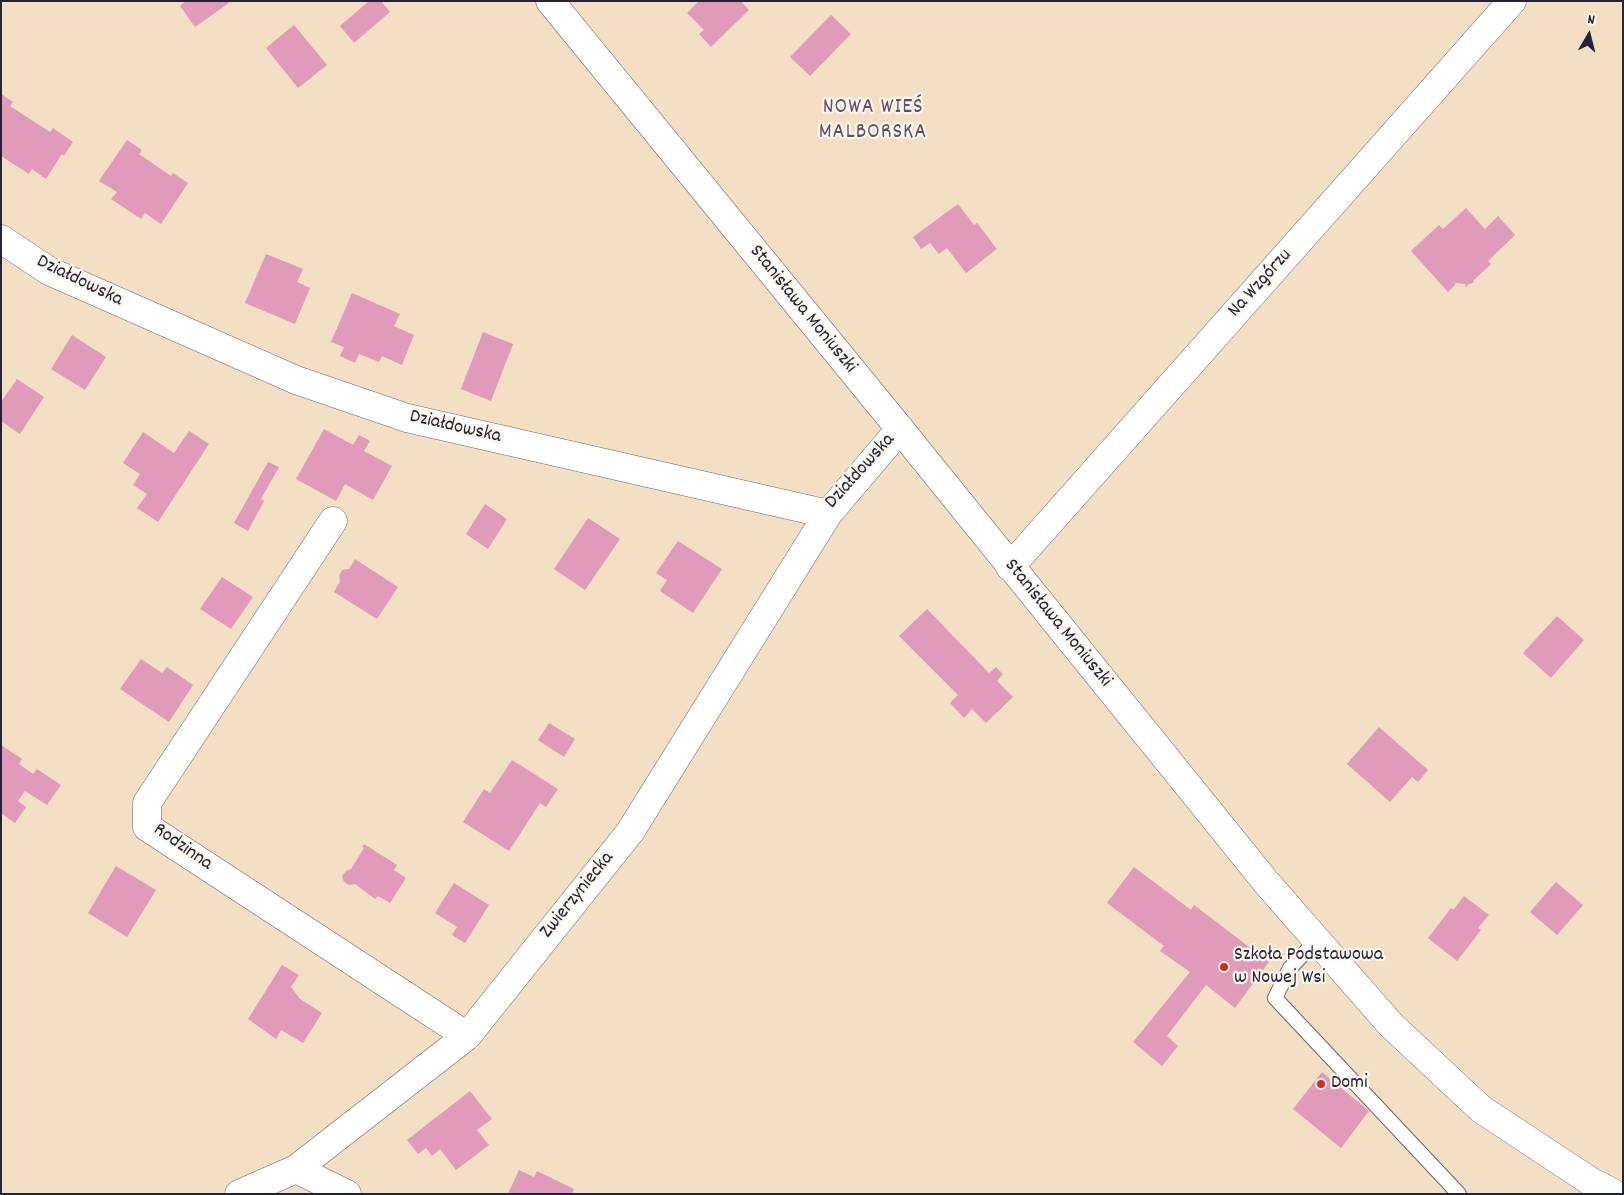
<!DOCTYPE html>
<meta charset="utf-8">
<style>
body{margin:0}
#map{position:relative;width:1624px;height:1195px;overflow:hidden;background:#f3dfc3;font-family:Dekko,sans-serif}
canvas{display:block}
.frame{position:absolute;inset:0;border:2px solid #22223b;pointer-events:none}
.north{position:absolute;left:1564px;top:10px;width:50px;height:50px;-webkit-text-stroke:4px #fbf7ec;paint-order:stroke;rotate:8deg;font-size:14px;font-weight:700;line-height:20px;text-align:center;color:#22223b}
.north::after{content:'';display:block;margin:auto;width:18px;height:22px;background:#22223b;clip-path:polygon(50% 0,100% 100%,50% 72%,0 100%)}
</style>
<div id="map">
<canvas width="1624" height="1195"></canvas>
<div class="frame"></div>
<div class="north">N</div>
</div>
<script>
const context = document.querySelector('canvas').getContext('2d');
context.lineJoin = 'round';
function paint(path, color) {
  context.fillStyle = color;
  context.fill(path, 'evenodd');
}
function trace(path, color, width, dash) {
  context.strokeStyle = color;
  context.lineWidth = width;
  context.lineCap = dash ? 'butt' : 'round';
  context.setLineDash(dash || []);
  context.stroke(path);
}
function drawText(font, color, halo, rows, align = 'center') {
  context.font = font + ' Dekko,sans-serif';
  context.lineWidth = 4.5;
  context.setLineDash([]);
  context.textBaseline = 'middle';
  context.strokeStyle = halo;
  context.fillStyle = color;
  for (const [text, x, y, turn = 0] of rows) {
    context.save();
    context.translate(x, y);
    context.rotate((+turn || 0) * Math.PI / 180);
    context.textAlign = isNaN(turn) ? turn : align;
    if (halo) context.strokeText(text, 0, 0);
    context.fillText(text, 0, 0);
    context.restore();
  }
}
const building = new Path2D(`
 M186,1H228L229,3L195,27L180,6Z
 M369,1H381L390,12L354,43L340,26Z
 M699,1H741L749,10L711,47L699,34L704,30L687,13Z
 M831,15L851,34L810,76L790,57Z
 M294,25L327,65L298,88L266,48Z
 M1,94L13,102L10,106L50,132L53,128L73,142L64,156L62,154L46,179L32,169L29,174L1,156Z
 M127,140L142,150L139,154L171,176L173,173L188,183L161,224L145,213L141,219L111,199L117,192L99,181Z
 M958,204L974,225L977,223L997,249L966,273L947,248L939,254L930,243L921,249L913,237Z
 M1466,208L1485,229L1498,216L1515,235L1488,261L1491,264L1473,281L1474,282L1471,284L1470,283L1466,287L1465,286L1466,284L1454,283L1456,284L1448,292L1411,251L1439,225L1443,229Z
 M266,254L303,269L297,282L310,288L295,324L245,303Z
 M352,293L400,314L394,326L414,335L402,365L382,356L379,362L359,354L355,363L340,356L344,347L331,342Z
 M483,332L513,344L491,401L461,389Z
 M72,335L106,357L85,390L51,369Z
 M17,379L44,397L20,434L1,421V402Z
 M324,429L353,445L359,435L370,441L364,451L392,466L373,500L345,484L336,501L296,479Z
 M189,431L209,444L158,522L137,508L147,494L133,485L140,474L123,463L143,432L174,453Z
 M268,462L279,467L261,499L264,501L248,531L234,523Z
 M485,504L507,519L488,549L466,534Z
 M588,518L620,539L585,590L554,569Z
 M678,541L722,569L693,613L660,591L667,580L656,573Z
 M355,559L398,587L377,619L334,592L340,581L339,576L342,570L349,569Z
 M222,577L253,597L231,629L200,609Z
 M927,609L989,673L996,667L1003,674L997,681L1013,697L986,723L972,709L964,718L950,703L958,695L899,636Z
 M1557,616L1584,640L1551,678L1523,653Z
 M141,659L162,673L167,667L193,685L169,722L120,689Z
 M549,723L575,739L564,757L538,740Z
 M1379,727L1428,770L1418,782L1412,777L1390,802L1347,764Z
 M1,745L22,759L19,764L33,774L37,769L61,785L47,805L25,791L18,801L26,807L15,823L1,813Z
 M512,760L558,789L546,807L540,803L509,851L463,822L484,789L490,793Z
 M364,844L397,865L394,870L406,878L390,903L378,896L375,899L355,884L349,885L344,882L342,876L346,871L351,869L364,848L362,847Z
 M116,866L156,890L127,937L88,913Z
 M1134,867L1191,910L1194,905L1269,962L1235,1008L1206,985L1167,1036L1178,1046L1162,1066L1133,1042L1190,972L1160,951L1164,946L1107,903Z
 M1556,882L1583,905L1557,935L1530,912Z
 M454,883L489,905L465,943L452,935L457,927L435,913Z
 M1464,896L1489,915L1478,928L1481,930L1457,961L1428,938L1451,908L1453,910Z
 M282,965L299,975L291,987L300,999L322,1013L303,1043L281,1030L276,1039L248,1019Z
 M1322,1072L1369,1111L1341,1148L1293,1109Z
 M470,1091L492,1119L477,1130L489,1145L456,1170L440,1149L432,1156L426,1148L418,1154L407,1140Z
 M519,1170L534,1177L537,1171L574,1189L572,1194H508Z`);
const service = new Path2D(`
 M1317,940L1290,968L1275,998L1459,1194`);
const minor = new Path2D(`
 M1,239L49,271L296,380L407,418L828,514L900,429
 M333,521L147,803V827L467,1036
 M1010,567L1512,1
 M296,1169L347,1194
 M239,1194L296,1169L467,1036L630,832L828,514`);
const secondary = new Path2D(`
 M550,1L900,429L1266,882L1391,1025L1481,1109L1590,1181L1615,1194`);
const markers = [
 [1224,967,5,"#c8321e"],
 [1321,1084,5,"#c8321e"]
];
const streetNames = [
 ["Działdowska",79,282,26],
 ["Na Wzgórzu",1261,284,-48],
 ["Stanisława Moniuszki",802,310,51],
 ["Działdowska",455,428,13],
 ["Działdowska",861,472,-48],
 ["Stanisława Moniuszki",1057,624,51],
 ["Rodzinna",182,848,35],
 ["Zwierzyniecka",578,896,-51]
];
const poiNames = [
 ["Szkoła Podstawowa",1234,956],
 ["w Nowej Wsi",1234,979],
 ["Domi",1331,1084]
];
const quarterNames = [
 ["NOWA WIEŚ",873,109],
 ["MALBORSKA",873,134]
];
paint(building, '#e09aba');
trace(service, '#6b646b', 16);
trace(minor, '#6b646b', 29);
trace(secondary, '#6b646b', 29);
trace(service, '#fff', 14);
trace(minor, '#fff', 28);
trace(secondary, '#fff', 28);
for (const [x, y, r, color] of markers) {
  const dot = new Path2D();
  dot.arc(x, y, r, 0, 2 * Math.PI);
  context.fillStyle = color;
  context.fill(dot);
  trace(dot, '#fbf7ec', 2);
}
drawText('20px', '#22223b', '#fbf7ec', streetNames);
drawText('20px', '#22223b', '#fbf7ec', poiNames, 'left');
context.letterSpacing = '1px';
drawText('22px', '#644c67', '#fbf7ec', quarterNames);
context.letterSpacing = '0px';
</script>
